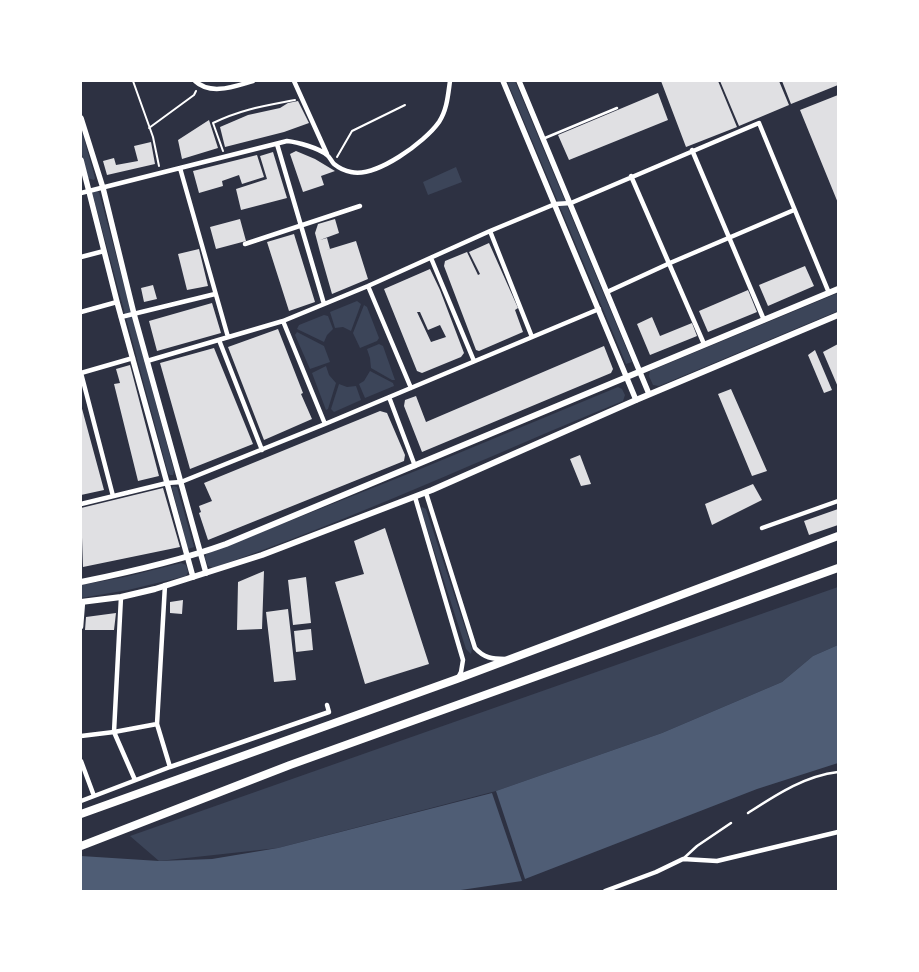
<!DOCTYPE html>
<style>
body{margin:0}
#map{position:relative;width:919px;height:972px;overflow:hidden;background:#2d3142;font-family:Overpass,sans-serif}
canvas{display:block}
.frame{position:absolute;inset:0;border:82px solid #fff;pointer-events:none}
</style>
<div id="map">
<canvas width="919" height="972"></canvas>
<div class="frame"></div>
</div>
<script>
const context = document.querySelector('canvas').getContext('2d');
context.lineJoin = 'round';
function paint(path, color) {
  context.fillStyle = color;
  context.fill(path, 'evenodd');
}
function trace(path, color, width, dash) {
  context.strokeStyle = color;
  context.lineWidth = width;
  context.lineCap = dash ? 'butt' : 'round';
  context.setLineDash(dash || []);
  context.stroke(path);
}
const green = new Path2D(`
 M507,81H515L632,362L626,364Z
 M81,128L95,178L94,180L88,178L81,151Z
 M456,167L462,182L428,195L423,182Z
 M96,190L99,192L174,471L173,475H170L168,473L92,192Z
 M838,293V311L659,386L653,385L649,376L650,371Z
 M357,301L361,304L351,331L343,327L335,328L330,312Z
 M364,305L367,307L379,338L377,341L360,348L353,333Z
 M324,315L328,316L333,329L327,335L324,342L297,329L299,325Z
 M297,332L324,346L330,362L310,369L295,335Z
 M379,344L383,346L395,380H392L371,368L370,358L367,349Z
 M326,366L329,375L336,383L328,409L326,410L312,373Z
 M370,371L393,383L394,386L365,398L359,384L364,381Z
 M339,384L347,387L356,386L361,400L334,412L331,409Z
 M618,387L622,389L625,395L623,401C486,457 352,520 213,568L208,566L205,558L206,554L418,470Z
 M173,486L177,487L194,547L188,549L172,488Z
 M422,507L426,509L472,649L471,654L466,649L421,510Z
 M181,563L186,565L188,572L186,576L128,590L81,598V585L125,577Z
 M838,587V645L813,656L782,682L662,733L496,791L278,848L159,861L130,836Z`);
const water = new Path2D(`
 M838,645V763L757,789L525,879L496,791L662,733L782,682L813,656Z
 M492,793L522,881L454,891H81V856L159,861L212,859L278,848Z`);
const building = new Path2D(`
 M661,81H718L737,127L686,147Z
 M720,81H779L789,105L739,126Z
 M782,81H838V85L791,104Z
 M658,93L668,120L569,160L558,135Z
 M838,95V203L800,110Z
 M298,101L309,123L284,132L225,147L220,127L248,115L280,108L288,103Z
 M209,120L218,148L182,159L178,140Z
 M151,142L155,164L107,175L103,161L114,158L116,165L138,161L134,146Z
 M296,151L315,159L335,171L321,176L324,185L303,192L290,154Z
 M273,152L287,198L241,210L236,189L267,179L260,156Z
 M257,155L264,177L242,184L239,175L222,181L223,186L199,193L193,171Z
 M240,219L246,241L216,249L210,227Z
 M335,219L339,233L320,240L327,238L330,249L320,252L315,233L318,224Z
 M294,234L315,302L289,311L267,242Z
 M356,241L368,279L332,294L320,252Z
 M489,243L518,308L515,310L523,332L479,351L476,350L444,266L445,261L467,252L478,275L480,274L469,252Z
 M199,249L208,286L187,290L178,254Z
 M805,266L814,286L768,306L759,285Z
 M430,269L440,290L464,353L461,357L422,373L417,371L384,289ZM417,312H420L428,330L440,325L446,337L431,342Z
 M153,285L157,299L144,302L141,288Z
 M748,290L757,312L708,332L699,311Z
 M212,303L221,333L157,351L149,321Z
 M652,317L660,336L692,323L697,336L650,355L637,324Z
 M278,329L303,393L301,394L312,419L264,440L228,347Z
 M838,344V387L823,352Z
 M604,346L613,369L611,373L422,452L404,406L405,400L416,396L426,422Z
 M214,348L253,444L190,469L160,363Z
 M815,350L832,390L824,393L808,355Z
 M130,365L159,476L138,481L114,384L120,383L116,369Z
 M731,389L767,471L752,476L718,394Z
 M81,405L104,490L81,495Z
 M380,411L387,413L405,455L404,461L208,540L199,513L201,512L199,506L212,501L204,483Z
 M580,455L591,484L581,486L570,459Z
 M753,484L762,500L712,525L705,504Z
 M163,488L180,547L83,567L81,508Z
 M838,509V525L809,535L804,521Z
 M385,528L429,664L365,684L335,582L364,574L354,541Z
 M264,571L262,629L237,630L238,582Z
 M306,577L311,623L293,625L288,580Z
 M183,600L182,614L170,613V602Z
 M288,609L296,680L274,682L266,612Z
 M116,613L114,630H85L86,617Z
 M311,629L313,650L296,652L294,631Z`);
const path = new Path2D(`
 M133,81L153,137L159,166
 M149,128L194,95L196,91
 M223,151L213,123C242,109 264,106 295,100
 M337,157L352,131L405,105`);
const service = new Path2D(`
 M545,138L617,108
 M748,813C776,795 804,776 838,772
 M684,858L697,846L731,823`);
const minor = new Path2D(`
 M195,81C211,96 235,86 253,81
 M294,81L327,154
 M277,144L324,304
 M692,150L764,320
 M180,168L228,337
 M631,176L704,344
 M81,193L287,141C297,142 319,148 327,155C330,157 331,161 334,164C339,168 345,171 351,172C376,178 425,142 439,122C447,110 448,95 450,81
 M490,231L532,337
 M245,244L360,206
 M81,257L104,251
 M431,258L474,361
 M368,286L411,388
 M607,292L670,263L794,210
 M81,312L117,302
 M121,317L215,294
 M283,321L325,424
 M219,340L262,450
 M147,361L283,321L368,286L490,231L555,204L571,203L759,123L829,293
 M389,397L415,466
 M426,493L475,648C484,658 492,659 505,659
 M113,496L81,373L133,358
 M415,497L463,660L461,672L458,678
 M81,504L167,483L181,482L325,424L599,309
 M762,528L838,501
 M165,585L157,724L170,767
 M121,597L114,732L135,780
 M81,627L83,602
 M81,736L114,732L157,724
 M81,761L94,796
 M81,801L170,767L329,712L327,705
 M605,891L656,872L683,859L717,861L838,832`);
const tertiary = new Path2D(`
 M503,81L636,400
 M519,81L649,394
 M81,118L103,188L134,314L206,573
 M81,160L117,302L193,577`);
const secondary = new Path2D(`
 M81,582C130,572 179,561 226,544L838,289
 M81,602L121,597L155,589L262,555L432,490L636,400L838,315`);
const trunk = new Path2D(`
 M81,814L457,679L838,536
 M81,846L290,765L838,568`);
paint(green, '#3c4559');
paint(water, '#4f5d75');
paint(building, '#e0e0e3');
trace(path, '#fff', 2);
trace(service, '#fff', 2.5);
trace(minor, '#fff', 4.5);
trace(tertiary, '#fff', 5.5);
trace(secondary, '#fff', 6);
trace(trunk, '#fff', 8);
</script>
